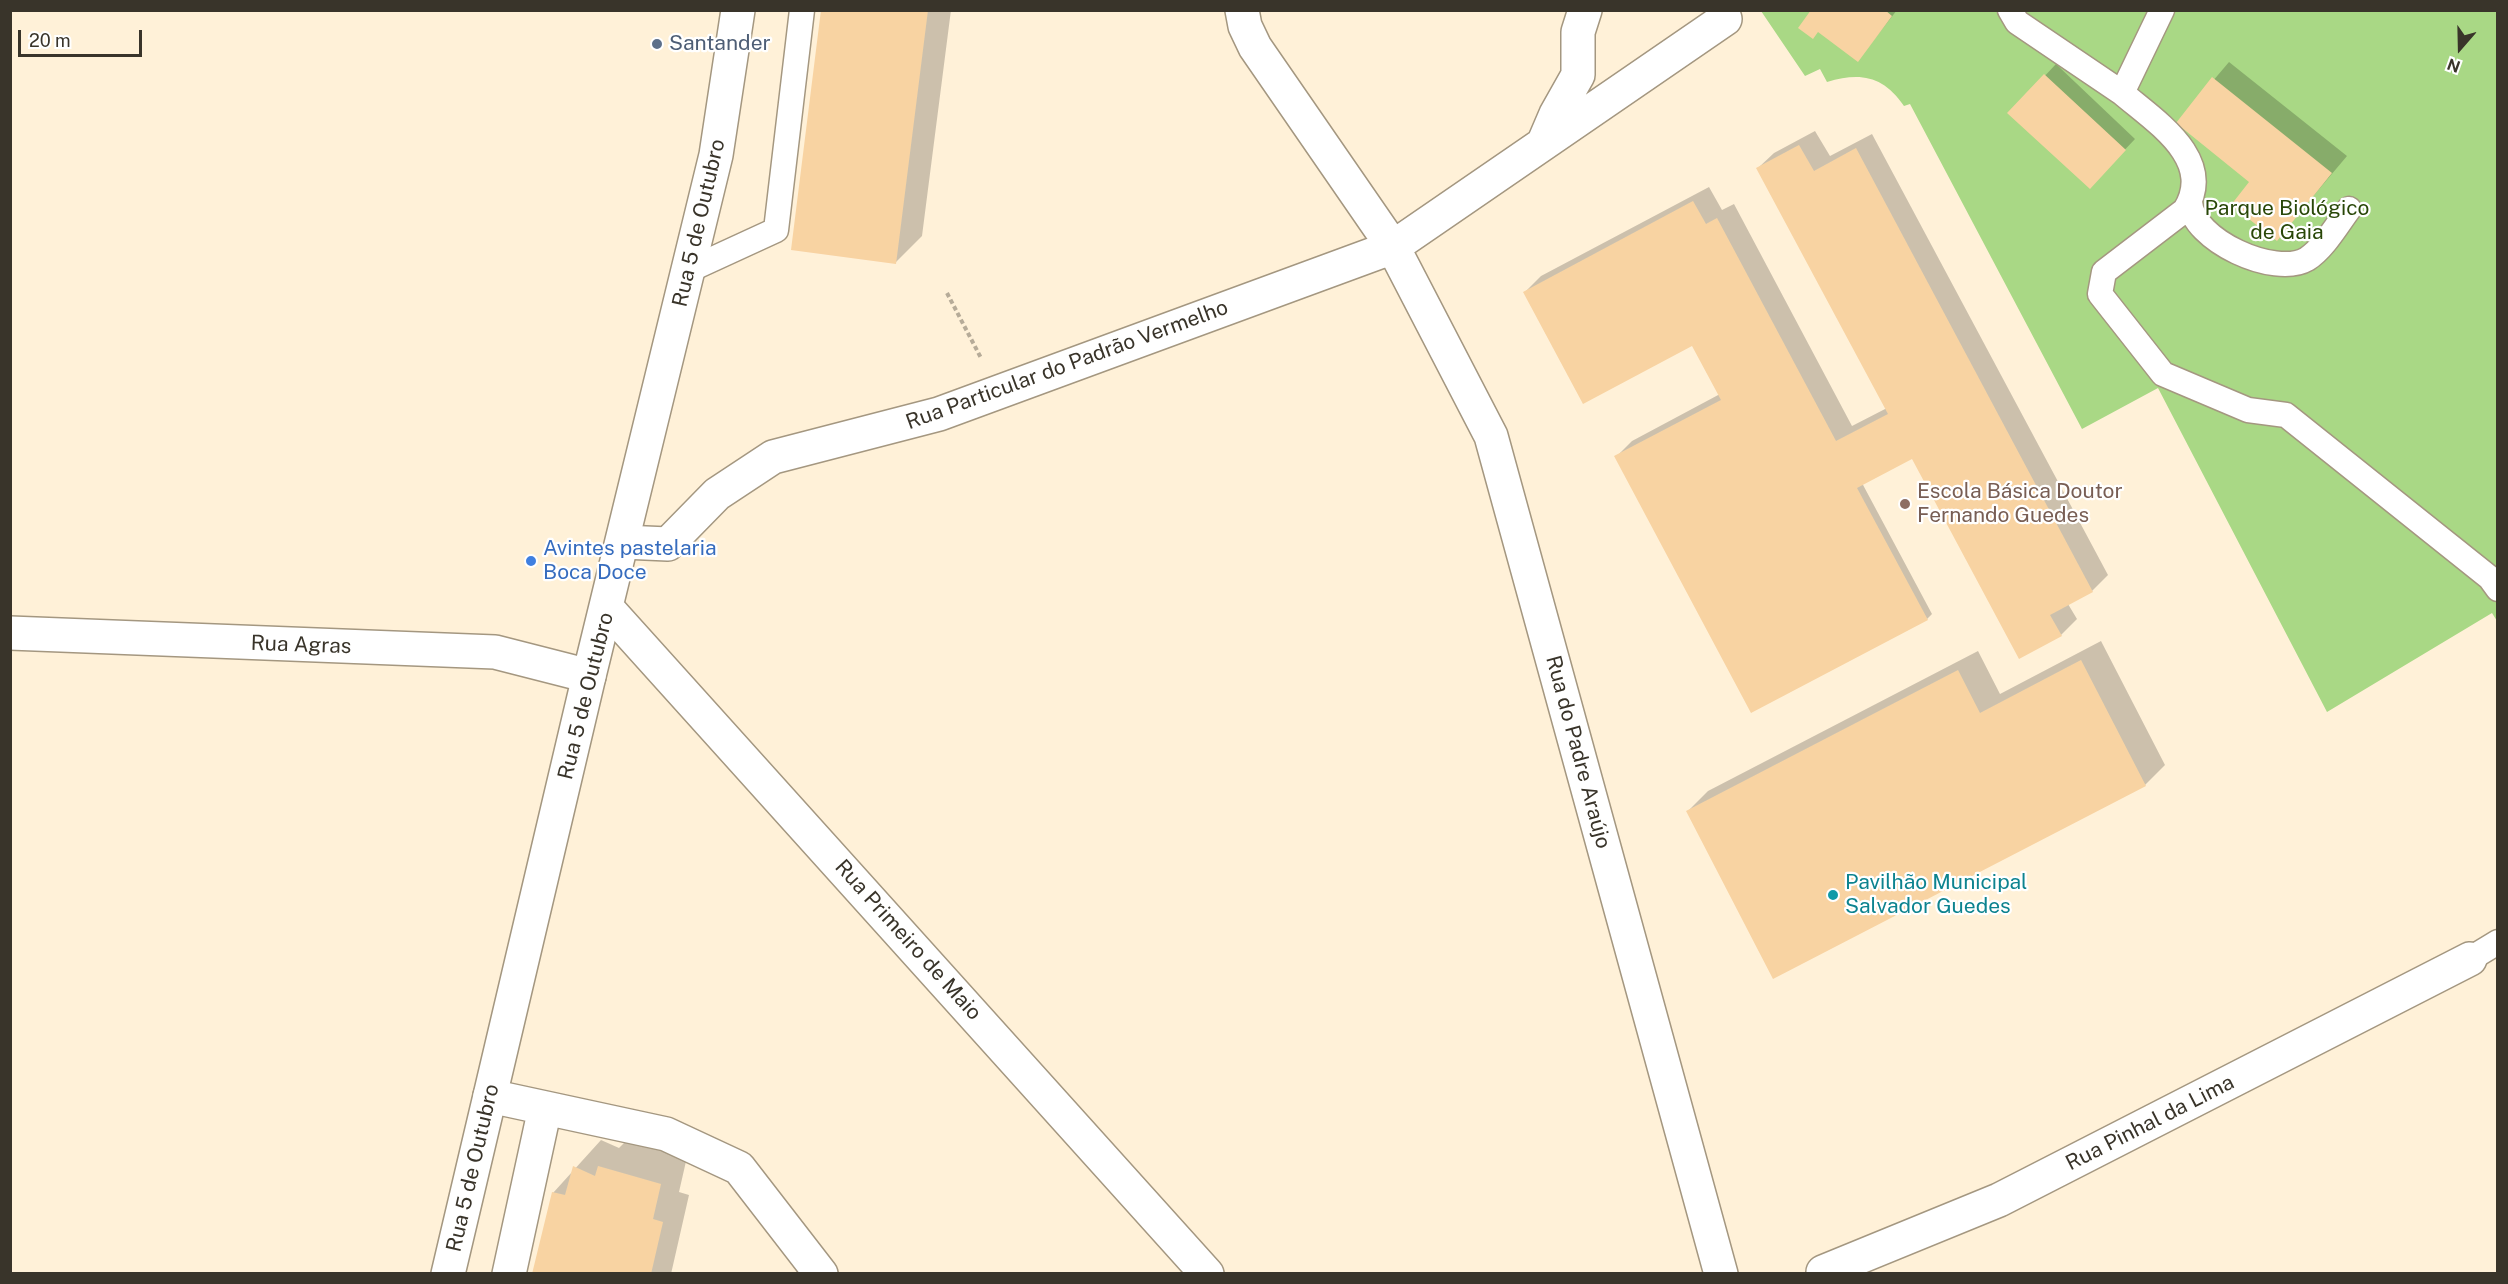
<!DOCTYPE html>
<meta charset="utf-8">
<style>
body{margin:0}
#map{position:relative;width:2508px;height:1284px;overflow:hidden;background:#fff1d8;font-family:"Public Sans",sans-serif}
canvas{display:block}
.frame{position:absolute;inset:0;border:12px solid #39342a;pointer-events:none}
.north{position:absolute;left:2430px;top:18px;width:60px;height:60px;-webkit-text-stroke:4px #fff;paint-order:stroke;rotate:200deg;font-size:16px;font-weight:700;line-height:24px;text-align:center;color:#39342a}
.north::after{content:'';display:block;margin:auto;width:21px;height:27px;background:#39342a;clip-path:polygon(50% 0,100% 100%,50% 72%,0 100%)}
.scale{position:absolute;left:18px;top:30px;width:124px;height:27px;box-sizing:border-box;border:3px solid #39342a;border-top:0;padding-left:8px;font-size:18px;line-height:21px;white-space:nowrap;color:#39342a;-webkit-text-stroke:4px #fff;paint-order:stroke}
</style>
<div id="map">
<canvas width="2508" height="1284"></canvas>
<div class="frame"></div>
<div class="north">N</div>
<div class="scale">20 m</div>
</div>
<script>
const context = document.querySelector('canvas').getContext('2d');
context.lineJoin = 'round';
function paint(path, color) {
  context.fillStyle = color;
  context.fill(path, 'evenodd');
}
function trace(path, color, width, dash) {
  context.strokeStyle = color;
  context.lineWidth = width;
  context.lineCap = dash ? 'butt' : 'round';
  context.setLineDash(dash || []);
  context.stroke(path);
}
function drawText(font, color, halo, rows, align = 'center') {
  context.font = font + ' "Public Sans",sans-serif';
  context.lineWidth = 4.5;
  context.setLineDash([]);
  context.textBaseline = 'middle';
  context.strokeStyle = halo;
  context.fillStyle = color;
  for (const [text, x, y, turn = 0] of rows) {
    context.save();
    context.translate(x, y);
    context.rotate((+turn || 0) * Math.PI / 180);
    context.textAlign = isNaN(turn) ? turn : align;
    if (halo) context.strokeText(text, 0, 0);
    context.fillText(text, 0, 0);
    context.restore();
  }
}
const green = new Path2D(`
 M1761,11H2497V621L2492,613L2327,712L2158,388L2082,429L1910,104L1904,106C1883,76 1861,72 1827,82L1820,69L1805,76Z`);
const shadow = new Path2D(`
 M822,10H951L922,236L895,263Z
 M1812,10H1897L1858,60L1819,31Z
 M2229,62L2347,156L2277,239L2251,182L2178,122Z
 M2056,64L2135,139L2100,176L2010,113Z
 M1815,131L1830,156L1872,134L2108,575L2092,591L2068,604L2077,619L2061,635L1912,457L1862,483L1932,614L1927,619L1616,457L1632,441L1720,394L1693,344L1525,292L1541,276L1709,187L1722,210L1734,204L1852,426L1887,408L1758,168L1774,153Z
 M2101,641L2165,765L2145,785L1688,811L1708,791L1978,651L2000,694Z
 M601,1140L619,1148L627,1140L687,1157L679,1192L689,1195L671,1274H533L553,1193Z`);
const building = new Path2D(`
 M821,10H928L896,264L791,250Z
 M1811,10H1885L1892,16L1858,62L1818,32L1813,39L1798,28Z
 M2044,74L2126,150L2090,189L2007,113Z
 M2212,77L2332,173L2277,241L2231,205L2249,182L2176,123Z
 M1799,145L1814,171L1856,148L2093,592L2050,615L2062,636L2019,659L1912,459L1857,488L1928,620L1751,713L1614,456L1721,400L1692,346L1583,404L1523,292L1693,201L1706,224L1717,218L1836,441L1888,414L1756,168Z
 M2081,660L2146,786L1773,979L1686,811L1958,670L1980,713Z
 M573,1166L595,1176L598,1166L661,1184L653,1219L663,1222L651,1274H532L552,1192L565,1195Z`);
const path = new Path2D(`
 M947,293L981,358`);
const service = new Path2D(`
 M2010,10L2017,22L2122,93L2162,10
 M2122,93C2156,122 2216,159 2185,210L2104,272L2100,294L2163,374L2248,410L2286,415L2490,578L2498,589
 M2190,202C2192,240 2275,278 2307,259C2324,248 2337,225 2349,209
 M689,270L776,230L802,10
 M2470,959L2498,942`);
const minor = new Path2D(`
 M1242,10L1245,26L1255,47L1393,247L1491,436L1721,1274
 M1544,142L1556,114L1578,75V32L1585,10
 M623,542L668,544L717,494L773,457L939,414L1393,247L1725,19L1722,10
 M607,608L1207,1274
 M10,633L495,652L589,676
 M490,1096L666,1134L739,1168L821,1274
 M1823,1272L1999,1200L2470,959
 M509,1274L545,1108`);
const tertiary = new Path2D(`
 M448,1274L589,676L716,155L738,10`);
const markers = [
 [657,44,6,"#5c6f8a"],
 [1905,504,6,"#8d6e63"],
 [531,561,6,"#3f7fe0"],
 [1833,895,6,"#0f9aa8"]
];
const serviceNames = [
 ["Santander",669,44]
];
const parkNames = [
 ["Parque Biológico",2287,209],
 ["de Gaia",2287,233]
];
const streetNames = [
 ["Rua 5 de Outubro",699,223,-77],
 ["Rua Particular do Padrão Vermelho",1067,365,-20],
 ["Rua Agras",301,645,2],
 ["Rua 5 de Outubro",586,696,-76],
 ["Rua do Padre Araújo",1578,752,75],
 ["Rua Primeiro de Maio",908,940,48],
 ["Rua Pinhal da Lima",2150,1123,-27],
 ["Rua 5 de Outubro",473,1168,-77]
];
const educationNames = [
 ["Escola Básica Doutor",1917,492],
 ["Fernando Guedes",1917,516]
];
const shopNames = [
 ["Avintes pastelaria",543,549],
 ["Boca Doce",543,573]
];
const cultureNames = [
 ["Pavilhão Municipal",1845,883],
 ["Salvador Guedes",1845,907]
];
paint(green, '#a9d885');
paint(shadow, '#0003');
paint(building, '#f8d3a2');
trace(service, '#a49780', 27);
trace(minor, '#a49780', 36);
trace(tertiary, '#a49780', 36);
trace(path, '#b6ab98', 4, [4.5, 3]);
trace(service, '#fff', 24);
trace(minor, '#fff', 33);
trace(tertiary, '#fff', 33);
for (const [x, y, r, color] of markers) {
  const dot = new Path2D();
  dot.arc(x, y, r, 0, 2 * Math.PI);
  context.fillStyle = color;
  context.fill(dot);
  trace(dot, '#fff', 2);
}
drawText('21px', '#4e5e75', '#fff', serviceNames, 'left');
drawText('21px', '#294708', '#fff', parkNames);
drawText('21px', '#39342a', '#fff', streetNames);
drawText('21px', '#785e54', '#fff', educationNames, 'left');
drawText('21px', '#366cbe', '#fff', shopNames, 'left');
drawText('21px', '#0d838f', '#fff', cultureNames, 'left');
</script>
